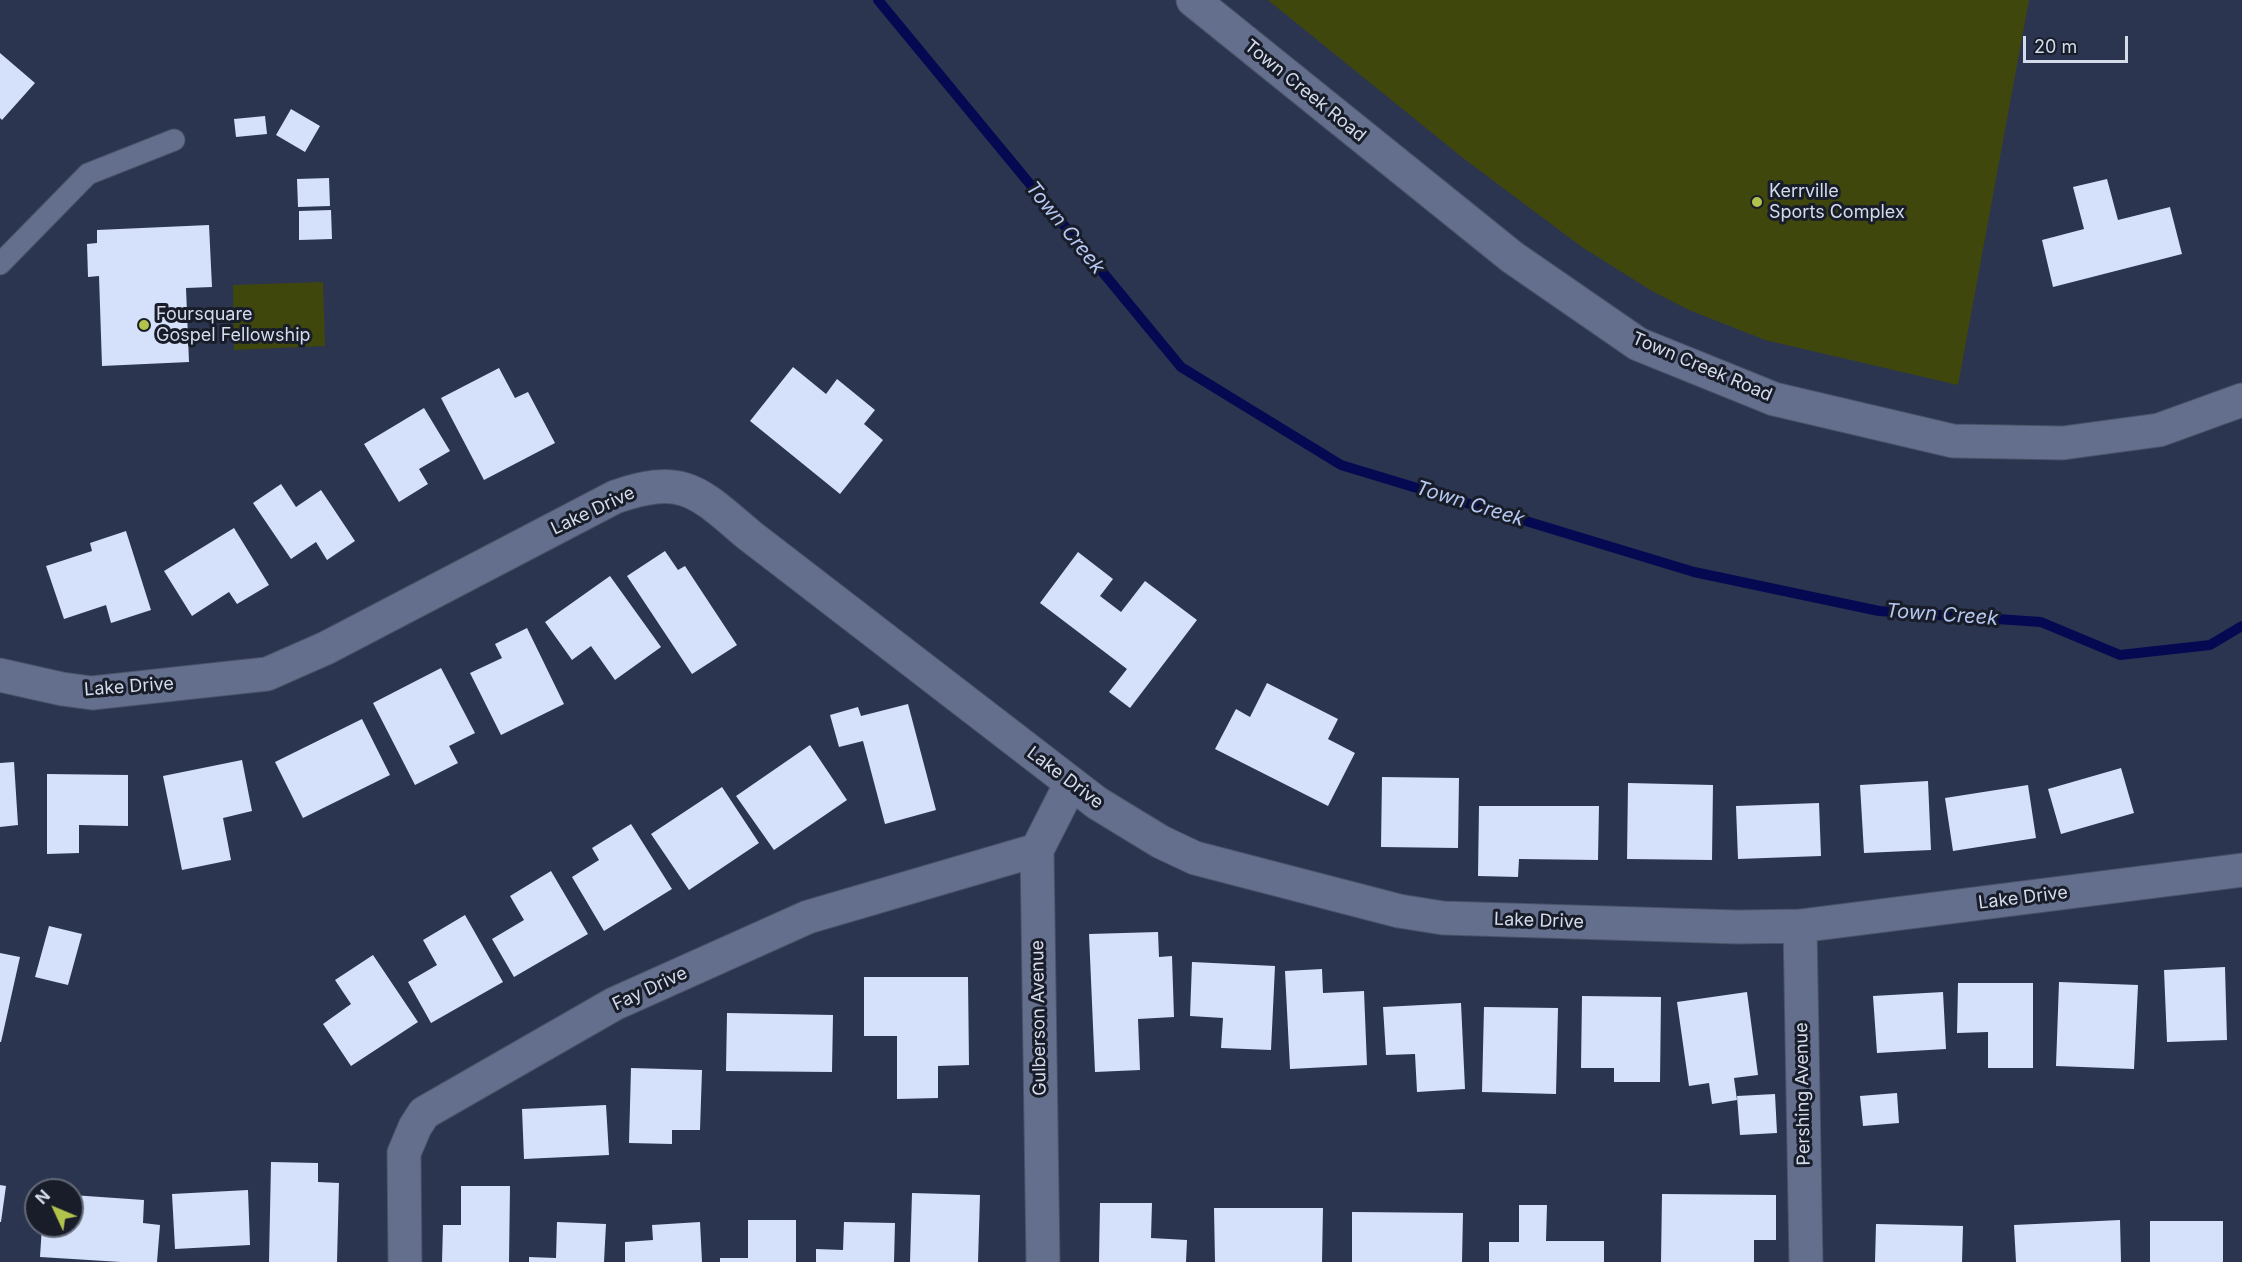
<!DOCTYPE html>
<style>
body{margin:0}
#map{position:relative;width:2242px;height:1262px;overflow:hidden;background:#2b354f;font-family:Inter,sans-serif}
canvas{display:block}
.north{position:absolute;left:24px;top:1178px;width:60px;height:60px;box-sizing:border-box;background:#181d29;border:2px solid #636977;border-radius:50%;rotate:314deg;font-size:16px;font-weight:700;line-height:24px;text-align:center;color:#d4dcec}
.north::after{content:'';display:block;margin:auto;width:21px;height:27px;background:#b2c34c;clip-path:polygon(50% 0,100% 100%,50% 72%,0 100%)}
.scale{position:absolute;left:2023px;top:36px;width:105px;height:27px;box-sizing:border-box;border:3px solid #d4dcec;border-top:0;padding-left:8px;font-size:18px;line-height:21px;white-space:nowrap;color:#d4dcec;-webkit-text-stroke:4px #181d29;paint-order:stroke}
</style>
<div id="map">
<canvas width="2242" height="1262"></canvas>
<div class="north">N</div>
<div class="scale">20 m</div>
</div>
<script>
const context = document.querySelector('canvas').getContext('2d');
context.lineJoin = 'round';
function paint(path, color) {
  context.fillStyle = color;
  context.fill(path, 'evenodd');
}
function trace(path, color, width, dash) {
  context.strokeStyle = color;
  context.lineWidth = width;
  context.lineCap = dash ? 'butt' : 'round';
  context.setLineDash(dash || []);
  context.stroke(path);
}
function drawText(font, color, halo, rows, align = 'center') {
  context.font = font + ' Inter,sans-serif';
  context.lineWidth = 6;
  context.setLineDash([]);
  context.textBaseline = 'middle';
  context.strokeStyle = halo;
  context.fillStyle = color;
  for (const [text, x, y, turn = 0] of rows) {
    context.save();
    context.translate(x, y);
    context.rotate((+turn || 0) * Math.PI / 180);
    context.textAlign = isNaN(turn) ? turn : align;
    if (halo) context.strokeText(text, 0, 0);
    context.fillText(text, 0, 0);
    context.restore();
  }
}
const green = new Path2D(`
 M1268,0H2029L1958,385L1765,340L1689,310L1652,291L1582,247L1463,158Z
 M323,282L325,346L234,350L233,285Z`);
const stream = new Path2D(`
 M878,0L1181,367L1341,465L1694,572L1879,611L2041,622L2120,655L2210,645L2242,626`);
const building = new Path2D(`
 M0,53L35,83L2,120L0,118Z
 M291,109L320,126L305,152L276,135Z
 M265,116L267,134L236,137L234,119Z
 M329,178L330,206L298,207L297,179Z
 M2107,179L2118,220L2170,207L2182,254L2053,287L2042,240L2084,229L2073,187Z
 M331,210L332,239L299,240V211Z
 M209,225L212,287L186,288L189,362L102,366L99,276L88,277L87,244L97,243V230Z
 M793,367L826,394L837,379L875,410L864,424L883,440L840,494L750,421Z
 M499,368L515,398L528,392L555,443L484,480L441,398Z
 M424,408L450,451L419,469L428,484L399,502L364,444Z
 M281,484L296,507L321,490L355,541L327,560L316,542L291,559L253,503Z
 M234,528L269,585L237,604L229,592L192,616L164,571Z
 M126,531L151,610L111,623L106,605L64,619L46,566L92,551L90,543Z
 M665,551L678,570L685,566L737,645L692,674L627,576Z
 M1078,552L1113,579L1100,596L1121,612L1145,581L1197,620L1130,708L1109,692L1127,669L1040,603Z
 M610,576L661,647L615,680L591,646L572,660L545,622Z
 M527,628L564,704L501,735L470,673L502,658L495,644Z
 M441,668L475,733L449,746L458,763L415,785L373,703Z
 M1267,683L1338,719L1328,739L1355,753L1328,806L1215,749L1236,709L1250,717Z
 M908,704L936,810L885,824L863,741L839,747L830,715L858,707L861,716Z
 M362,719L390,775L303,818L275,762Z
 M810,745L847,800L774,850L736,796Z
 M242,760L252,811L223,818L231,860L182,870L163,776Z
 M14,762L18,825L0,827V763Z
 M2121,768L2134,813L2061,834L2048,789Z
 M47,774L128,775V826L79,825V853L47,854Z
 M1382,777L1459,778L1458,848L1381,847Z
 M1928,781L1931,850L1864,853L1860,785Z
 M1628,783L1713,785L1712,860L1627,859Z
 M2028,785L2036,838L1953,851L1945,798Z
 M722,787L759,843L689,890L651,834Z
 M1819,803L1821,856L1738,859L1736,806Z
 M1479,806H1599L1598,860L1519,859L1518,877L1478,876Z
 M631,824L672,889L604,931L572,877L599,860L592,848Z
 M551,871L588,934L514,977L492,939L524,920L510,896Z
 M465,915L503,982L431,1023L408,982L437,965L423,940Z
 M49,926L82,934L68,985L35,977Z
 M1158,932L1159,957L1172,956L1174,1017L1138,1019L1140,1070L1095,1072L1089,934Z
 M0,953L20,957L1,1042H0Z
 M373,955L418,1022L351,1066L323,1024L351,1004L335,980Z
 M1192,962L1275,966L1271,1050L1221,1048L1223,1018L1190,1016Z
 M2225,967L2227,1040L2167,1042L2164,970Z
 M1322,969L1323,993L1364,991L1367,1065L1290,1069L1285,971Z
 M864,977H968L969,1065L938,1066V1098L897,1099V1036H864Z
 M2059,982L2138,985L2134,1069L2056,1066Z
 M1958,983H2033V1068H1988V1032L1957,1033Z
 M1747,992L1758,1075L1734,1078L1737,1100L1712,1104L1709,1083L1689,1086L1677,1002Z
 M1943,992L1946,1049L1877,1053L1873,996Z
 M1582,996L1661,997L1660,1082H1614V1068H1581Z
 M1461,1003L1465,1089L1417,1092L1415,1054L1386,1055L1383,1007Z
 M1484,1007L1558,1008L1556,1094L1482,1092Z
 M727,1013L833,1015L832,1072L726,1071Z
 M631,1068L702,1070L700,1130H672V1144L629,1143Z
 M1897,1093L1899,1123L1863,1126L1860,1096Z
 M1775,1094L1777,1133L1740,1135L1737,1096Z
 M606,1105L609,1155L524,1159L522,1109Z
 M271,1162L318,1163V1182L339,1183L337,1262H269Z
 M0,1185L6,1186L1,1222H0Z
 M461,1186H510L509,1262H442L443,1225H461Z
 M248,1190L250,1245L175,1249L172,1194Z
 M912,1193L980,1195L978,1262H910Z
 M1662,1194L1776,1195V1240H1754V1262H1661Z
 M72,1195L144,1200L143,1223L160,1225L157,1262H121L40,1257L42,1226H72Z
 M1100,1203H1152L1151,1238L1187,1240L1186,1262H1099Z
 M1519,1205H1547L1546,1241H1604V1262H1489V1242H1519Z
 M1214,1208H1323L1322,1262H1215Z
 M1352,1212L1463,1213L1462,1262H1352Z
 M748,1220H796V1262H720V1258H748Z
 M2120,1220L2121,1262H2016L2014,1225Z
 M2150,1221H2223V1262H2150Z
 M557,1222L606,1224L604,1262H529V1257L556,1258Z
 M700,1222L702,1262H625V1242L653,1240L652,1225Z
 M844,1222L895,1223L894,1262H816V1249L843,1250Z
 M1876,1224L1963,1226L1962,1262H1875Z`);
const service = new Path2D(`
 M0,264L88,174L174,140`);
const minor = new Path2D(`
 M1193,0L1512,257L1638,344L1774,399L1953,441L2063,443L2159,430L2242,400
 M0,675L62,689L92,693L267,674L326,648L615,497C684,473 698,492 749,535L1097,803L1161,842L1195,858L1399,911L1443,918L1738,927L1800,926L2242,870
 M1800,926L1806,1262
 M405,1262L404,1153L415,1127L424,1113L614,1004L808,917L1037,850
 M1043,1262L1037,850L1071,783`);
const markers = [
 [1757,202,6,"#b2c34c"],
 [144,325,6,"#b2c34c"]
];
const streetNames = [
 ["Town Creek Road",1305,91,39],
 ["Town Creek Road",1702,367,23],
 ["Lake Drive",593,511,-25],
 ["Lake Drive",129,687,-4],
 ["Lake Drive",1065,778,37],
 ["Lake Drive",2023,898,-7],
 ["Lake Drive",1539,921,2],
 ["Fay Drive",650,989,-25],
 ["Gulberson Avenue",1039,1018,-91],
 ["Pershing Avenue",1803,1094,-91]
];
const poiNames = [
 ["Kerrville",1769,192],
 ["Sports Complex",1769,213],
 ["Foursquare",156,315],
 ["Gospel Fellowship",156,336]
];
const waterNames = [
 ["Town Creek",1065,228,51],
 ["Town Creek",1470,504,17],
 ["Town Creek",1942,615,4]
];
paint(green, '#40470d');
trace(stream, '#040952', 10);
paint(building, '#d5e0fb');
trace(service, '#495268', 23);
trace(minor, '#495268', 35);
trace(service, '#636f8c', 21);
trace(minor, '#636f8c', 33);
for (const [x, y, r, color] of markers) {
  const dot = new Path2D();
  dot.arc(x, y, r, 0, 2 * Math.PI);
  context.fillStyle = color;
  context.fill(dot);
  trace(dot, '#181d29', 2);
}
drawText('18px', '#d4dcec', '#181d29', streetNames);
drawText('18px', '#d4dcec', '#181d29', poiNames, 'left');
drawText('italic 20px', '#b6c8f2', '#181d29', waterNames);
</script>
